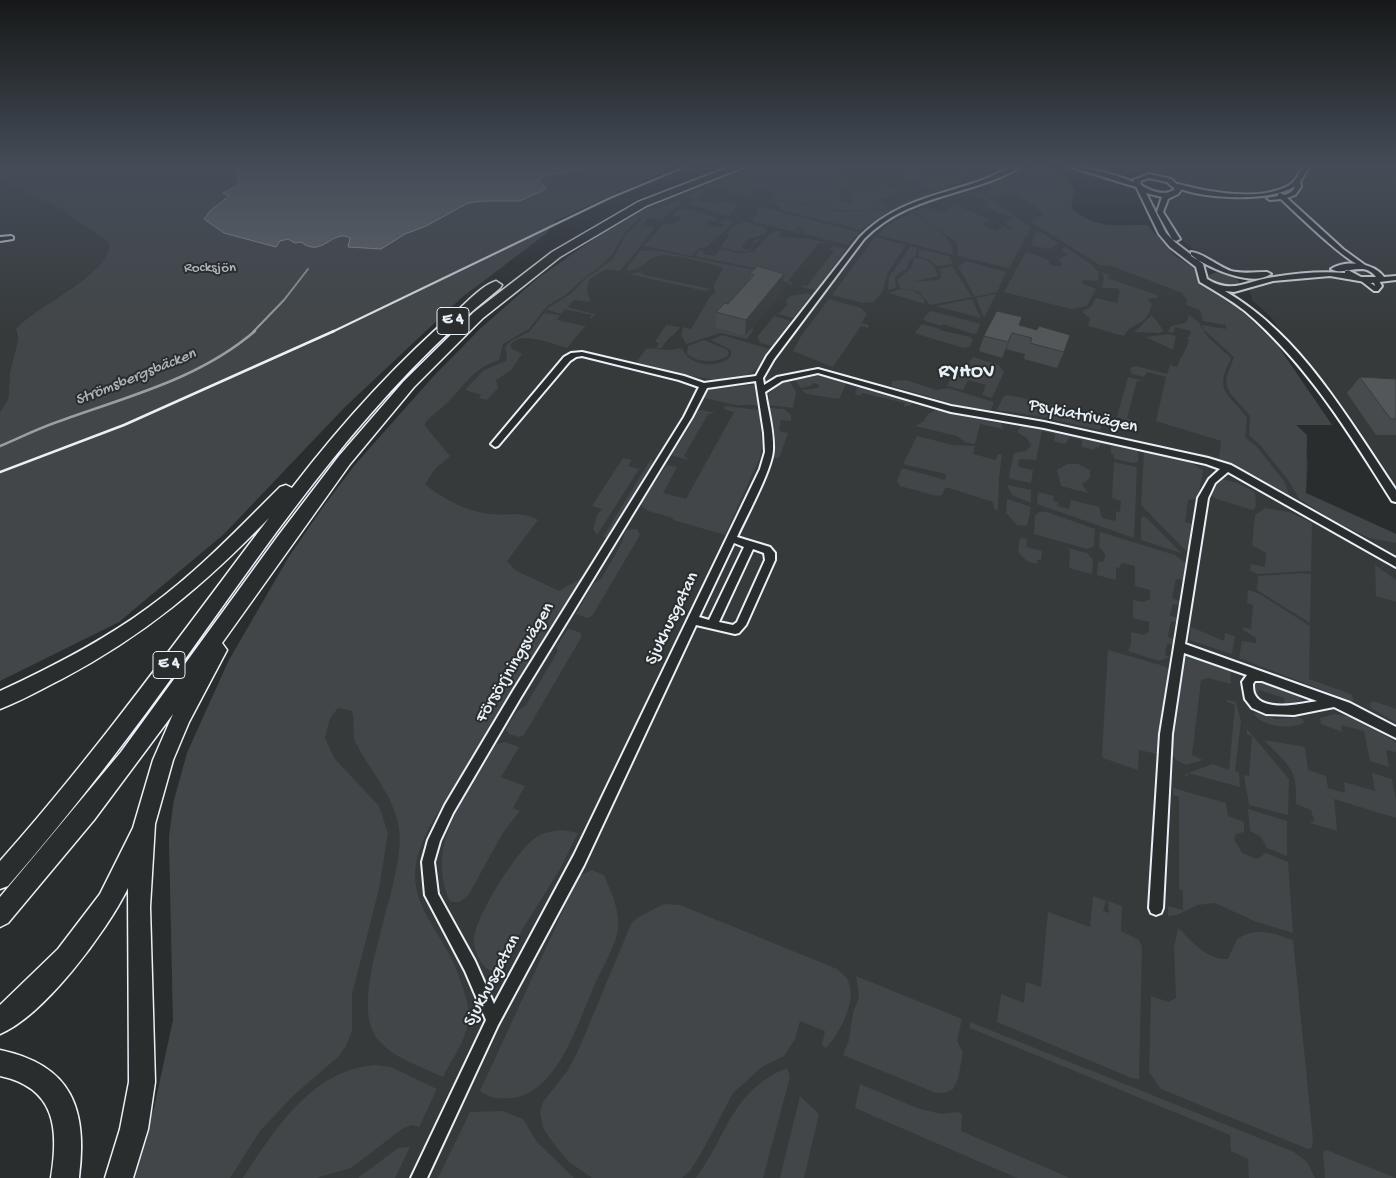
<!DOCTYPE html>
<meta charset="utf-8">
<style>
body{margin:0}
canvas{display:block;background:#2a2d2e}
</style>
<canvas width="1396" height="1178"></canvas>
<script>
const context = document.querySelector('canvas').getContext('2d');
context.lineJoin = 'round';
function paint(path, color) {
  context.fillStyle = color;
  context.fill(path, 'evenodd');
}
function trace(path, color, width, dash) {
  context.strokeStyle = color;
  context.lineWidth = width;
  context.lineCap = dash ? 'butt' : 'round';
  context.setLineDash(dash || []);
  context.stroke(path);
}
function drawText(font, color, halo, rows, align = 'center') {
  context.font = font + ' "Gochi Hand",sans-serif';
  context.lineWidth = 4;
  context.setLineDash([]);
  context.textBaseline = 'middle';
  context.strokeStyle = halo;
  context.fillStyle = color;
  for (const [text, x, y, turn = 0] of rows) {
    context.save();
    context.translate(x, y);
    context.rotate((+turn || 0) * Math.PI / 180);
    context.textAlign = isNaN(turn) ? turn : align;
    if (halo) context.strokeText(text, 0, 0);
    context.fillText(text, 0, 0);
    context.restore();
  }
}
const built = new Path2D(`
 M755,167H1002L1010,174L1004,177L1021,186L1045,213L1039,214L1102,263L1183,293L1187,300L1186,305L1228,317L1296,425L1308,463L1306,493L1396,534V1178H138L166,1103L173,1020L169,837L173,802L187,753L229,660L290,555L354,466L432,378L481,328L537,279L601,234L649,205L673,193Z
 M1097,167H1396V495L1290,348L1280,330L1270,316L1253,301L1246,280L1201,255L1176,235L1164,213L1165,205L1170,198L1182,191L1181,185L1176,180L1158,174L1120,172Z
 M0,179L61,207L68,215L109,242L110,247L107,258L95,271L20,325L16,334L18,340L10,372L8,400L0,412Z`);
const green = new Path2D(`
 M0,167H674L555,221L547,233L461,298L345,407L224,534L119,622L0,681V412L8,400L10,372L18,340L16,329C33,308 117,270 109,242L68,215L64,210L0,179Z
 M771,167H813L816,171L841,174L838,178L849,184L840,185L839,202L852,203V191L881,193V184L900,191L877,201L889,208L928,192L932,194L893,208L842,211L807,203L771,199L776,194L757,189L748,197L727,192L729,189L714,183L706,188L698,198L702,202C695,202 693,198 687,197C678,196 667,204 660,208L680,200L679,205L661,220L649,218L642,224L655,228L620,271L606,269L589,280L587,291L591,302L574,300L567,307L594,314L598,311L592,318H590L592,315L565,309L561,314L546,309L572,293L585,279L613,259L626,234L644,218L639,219L625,232L612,255L603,264L579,282L567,294L547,306L529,329L503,344L499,360C471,369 465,386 446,404C439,411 431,415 425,423V426L450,456L435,469L425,484C441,498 470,513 492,514C508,516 524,511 538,520L507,561L515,570L559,591L582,578L431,824C388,902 444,920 463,988C466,997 469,1008 469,1018C467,1039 452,1059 443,1077C422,1067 396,1059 380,1042C342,1003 407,883 399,829C395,796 368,769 355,741C352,730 355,721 352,711L338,708L330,718L325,738L334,758L379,806L388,833L379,889L352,994V1030L346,1046L339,1056L293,1096L260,1131L230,1178H130L154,1108L173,1020L169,837L174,802L187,753L229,660L290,555L323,507L354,466L432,378L481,328L537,279L601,234L646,208H655L714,183Z
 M906,167H909L935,180L955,176L952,183L936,191L901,174L913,170L909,168L899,173L896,171Z
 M954,167H1005L989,172L980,171L960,174Z
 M1043,167C1053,172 1075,179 1074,193C1073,199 1071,202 1072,209C1101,231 1114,224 1147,225L1174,255L1194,268L1199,284L1238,308L1276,343L1332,425H1296L1307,435L1306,493L1396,534V543L1369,538L1333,520L1299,499L1289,481L1260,445L1249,435L1250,416L1230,393L1227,386L1226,379L1234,357L1204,330L1202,325L1226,329V325L1203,321L1200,310L1186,305L1187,300L1182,293L1111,266L1100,265L1031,222L1044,213L1012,192L994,196L986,191L1012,182L1010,179L1009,182L991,187L990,183C1008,175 1023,167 1043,167Z
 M965,191L981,192L1031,227L1028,236L1023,237L1025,240L1009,268L958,256L957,243L915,212L926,207L942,212L958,203L961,205L959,207L988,219L993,218L982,225L997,231L1004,226L1013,230L1005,223L1013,217L1003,213L995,215L999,212L983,206L986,203L982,198L962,192L953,196Z
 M718,200L739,205L729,216L688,204L690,202H716Z
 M772,200L814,205L840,212L893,209L861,230L781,210Z
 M760,207L859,232L847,245L805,234L798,227H796L802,234L752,221Z
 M688,209L718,218L715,222L709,220L706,224L720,228L724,224L718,223L729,219L733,223L707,247L698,249L692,256L644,246L664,223L674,224L682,218L674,215L675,212Z
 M912,213C926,221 955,237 953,255L878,235L886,226Z
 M745,222L764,227L767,231L766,234L749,239L741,248L749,250L755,243L752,242L761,238L749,251H736L720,247L728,237L727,232L737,224Z
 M777,231H783L779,236C795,240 808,236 825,243H819L788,281L793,283L791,285L763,270L694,256L701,250L704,251L703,254L714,256L720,249L738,253L753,252L770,234Z
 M1040,232L1058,243V244L1049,249L1031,245L1035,233Z
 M875,237L906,245L887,274L883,291L874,302L863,303L832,295Z
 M835,246L846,249L816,290L802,287L803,285L807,286L834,251L829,249L830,248Z
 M911,246L917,248L916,256L910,259L907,268L895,277L896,288L888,290L889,277Z
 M1065,247L1092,265L1099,273L1098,281L1084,280L1081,283L1096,289L1087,306L1071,309L1004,292L1026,252L1047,259L1052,266H1062L1059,259L1068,254L1060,250Z
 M919,249L949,256L953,264L937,266L929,260L918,256Z
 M654,250L760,271L786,286H779L716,328L745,336L751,328L754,329L747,339L720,333L686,344L681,334L683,327L691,329L711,295L715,293L714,285L723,268C710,263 670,253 658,256C644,260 646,268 627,271V268L640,251Z
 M914,258C928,257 935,265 938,276L912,282L938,280L941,277L940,269L952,266L972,297L930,305L918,291L900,288L897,280L911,268Z
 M966,261L1006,272L997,292L975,297L958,266Z
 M640,272L645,275L711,289L705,291L629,274Z
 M1102,272L1110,275L1107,278L1157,295V298L1147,299L1152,304C1146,329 1133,320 1124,336L1088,326L1090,318L1083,313L1084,310L1091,307L1096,298L1117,303L1120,290L1116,288H1102L1104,279Z
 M1217,272L1228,274L1239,281V286L1227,288L1209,281L1207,276Z
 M901,289C912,290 923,292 925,304L889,293Z
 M808,293L811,295L793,318L776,313H780L788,304L785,302L790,296Z
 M996,294L984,318L976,298Z
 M829,299L861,308L867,314L861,323L869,325L868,328L861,326L833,367L793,351L801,336Z
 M972,299L981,318L935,306H936Z
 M930,311L978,323L980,325L977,333L973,334L943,324L942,326L925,321L923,319Z
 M544,313L560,315L557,320L584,326L587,324L567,348C552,344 521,330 510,345L512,349L522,354L511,370L496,380L498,388L487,400L479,398L481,395L465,390L484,370L506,361L507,356L505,347L511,341L530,331Z
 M1152,315L1164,331L1159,333L1134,332Z
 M1189,315L1199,323L1207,336L1230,357L1231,359C1213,392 1229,393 1247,418L1245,437L1257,447L1284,481L1290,497L1231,463L1200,456V453L1219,458L1221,441L1156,421L1166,377L1147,372L1144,377L1132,374L1130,368L1136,366L1167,374L1170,365L1177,367C1181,355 1186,353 1189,339L1185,338L1189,337L1191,331L1175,327L1174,333L1168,332L1171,326L1186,323Z
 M774,316L791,321L772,346L760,343L757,337Z
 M922,324L940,329L939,330L971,337L973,340L969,347L964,348L917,334L915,332Z
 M666,325L680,327C676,335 666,338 662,348H656L659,343L655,342Z
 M1168,334L1176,336L1173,350L1146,337Z
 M722,335L769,349C764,356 759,369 751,373C724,390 665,369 636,362L647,348L670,350L682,348C688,366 719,370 731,356V350L711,340Z
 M704,340L726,349L729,352L728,356C716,363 697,363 687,354L688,346Z
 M973,357L999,365L1004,372L992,398L982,395L986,385L968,380L963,390L947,386L957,366L965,368Z
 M823,375L847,381L839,399L807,394L801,390L817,388L820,385L813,383L811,386L801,388L794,379Z
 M1128,377L1144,381H1137L1127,418L1134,421L1132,423L1117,417Z
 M906,380L936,390L948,388L994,402L991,410L964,407L892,386V381Z
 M789,381L796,392L793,408L769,405V393L780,384Z
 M753,385H755L758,405H735L704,398L707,392L712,389Z
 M864,386L912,402L911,405L904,407L905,403L862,393L860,396L855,394L857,388Z
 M1006,395L1034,400L1100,419L1102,424L1100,430L1038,416L997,410L1003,397Z
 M725,406L759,410L762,446L760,457L725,535L673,520V518L648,511L642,506L641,502L667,465L677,467L663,493L686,499L734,412L724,409Z
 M770,408L784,409L791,415V421L781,420L779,431L788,433L779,458H773L775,437Z
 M937,409L990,419L992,422L1001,423L1003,429L980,424L975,444L965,442L957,436L915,426L923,422L928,414Z
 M700,410L716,413L708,414L684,456L689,460L673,456L671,452L696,411Z
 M1022,425L1036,426L1138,449V462L1133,463L1114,459V455L1111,454V446L1100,444L1099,448L1095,447L1094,450L1082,447V440L1070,437L1065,444L1054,441L1055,434L1042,431L1036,460L1019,459L1018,467L1033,470L1031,483L1011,479L1009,476L1014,453L1026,451L1031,446L1027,438L1017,432Z
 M917,436L953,445L975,446L973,454L996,460L998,454L1002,455L999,477L998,510L994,509L993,502L949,488H945L942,495L937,496L900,486L897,481L902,468L945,480L946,474L903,464Z
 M1144,451L1186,460L1203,470L1198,498L1188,500L1185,522L1194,525L1189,550L1184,549L1141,505Z
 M623,458L632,460L628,466L639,469L597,535L593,529L597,515L602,509L592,506Z
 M651,459L653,462L607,538L603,537Z
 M1114,462L1137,467L1134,538L1037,504L1038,492L1054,496L1053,501L1058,502L1057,506L1069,509L1071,500L1099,507L1102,518L1116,521V511L1120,512L1121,501L1112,498Z
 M1067,464H1078L1090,470V478L1082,484L1088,493L1061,486L1057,470Z
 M1222,479L1237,483L1255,492L1256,506L1253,510L1249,509L1214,498L1211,493L1212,486L1216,481Z
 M1007,485L1031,490V503L1012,495Z
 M1007,499L1031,507L1027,526L1017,525L1006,513Z
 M1265,508L1289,512L1312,523L1311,571L1258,574L1250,571L1251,564L1265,567L1266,553L1252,545L1255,515Z
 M1039,512H1047L1095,529L1094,546L1087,549L1034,534L1035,516Z
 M1143,516L1147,518L1181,553L1141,540V519Z
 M637,529L640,535L592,616L587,618L576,614L593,584L601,579L622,543L624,534L627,530Z
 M1100,532L1175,555L1187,564L1184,580L1176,579L1172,598L1181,602L1180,606L1173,604L1170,615L1179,619L1178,623L1171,621L1168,637L1176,640V646L1167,643L1165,655L1170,657L1159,661L1128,651L1131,644V632L1143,635L1149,632V622L1133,618V600L1143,602L1150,599V590L1135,586V566L1121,563L1120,568L1116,567V580L1097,575L1098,562L1104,561C1107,555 1104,551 1099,548Z
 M1020,538L1027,539L1026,547L1042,551L1041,560H1037V564L1027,561L1018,552Z
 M1064,547L1087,553L1093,560L1092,574L1069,568L1070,550Z
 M1375,565L1396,580V602L1376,596Z
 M1302,573L1311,574L1310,623L1257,590L1258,576Z
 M1248,590L1258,593L1310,626L1309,679L1348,693L1352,695L1354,702L1239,658L1242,641L1256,643V638L1243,630V627L1251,629L1253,605L1247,603Z
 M1191,627L1224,641L1225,633L1235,636L1232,654L1189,640Z
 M568,629L579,632L582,636L524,735L519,737L509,734L506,730L507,727L517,711L526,705L558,651L556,647Z
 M1108,650L1164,666L1172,671L1161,750L1157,754L1139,750L1138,770L1103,758L1102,754Z
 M1189,656L1230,669L1231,684L1208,678L1201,680L1192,755L1203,760L1186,765L1176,760L1171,752L1183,659Z
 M1258,682C1270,681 1296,689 1302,700L1285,706L1284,698L1259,690L1257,697L1253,687Z
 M1228,700L1236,702L1241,721L1235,771L1239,772L1240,787L1188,773L1187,778L1185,774L1213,764L1229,770L1235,705L1225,701Z
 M1373,701L1396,709V723L1371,708L1370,703Z
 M1257,712L1276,719L1298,717L1303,719L1304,723C1291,729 1263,728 1254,714Z
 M1335,714L1356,718L1396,742V752L1386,750L1389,767L1370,761L1364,731L1341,725L1342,732L1321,724L1320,718Z
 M1247,729L1289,779L1288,815L1249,805L1244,775L1249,776L1252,736L1247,734Z
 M1264,740L1305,747L1308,770L1326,776L1328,788L1345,793L1344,782L1375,791L1372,773L1392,779L1396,800V818L1334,799L1337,831L1310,823L1314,820L1311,810L1296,804C1298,767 1288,766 1264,740Z
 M505,742L519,747L501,777L525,786L513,808L520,811L504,831L469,894C463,901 458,904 450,901C424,845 467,794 494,748L497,744Z
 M1173,788L1226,803L1228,816L1244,822V832L1236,834L1234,839L1242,853L1257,859L1266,853L1288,862L1293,933L1254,921L1215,903L1197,905L1177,915L1168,916V906L1183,910V890L1179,889V797L1173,795Z
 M1248,809L1287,821V856L1267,848L1261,837L1250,831Z
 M563,830L578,833L560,869L499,967L491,971C480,966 473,949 474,938C476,916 516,852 534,839C543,832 553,831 563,830Z
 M592,870L604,875C611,892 620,910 618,929C616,945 601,970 594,986C578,1022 558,1092 513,1098C500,1099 491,1099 480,1091L579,876Z
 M1093,896L1106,901L1103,911L1109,913L1108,901L1122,906L1121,931L1139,940L1142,947L1139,1079L1132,1078L997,1022L1001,994L1024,1003L1026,982L1041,987L1048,912L1090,927Z
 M664,904L680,905L837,969C841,973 846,976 848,981C858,999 839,1035 826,1048L822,1045L825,1031L800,1021L795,1039L784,1056L762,1067L733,1093L704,1148L690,1171L682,1178H592L568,1161L554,1144L543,1128L540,1111L543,1102L568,1070L578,1051L631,924L637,918Z
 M1178,928C1193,942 1206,960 1228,959L1237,939C1257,926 1272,933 1293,940L1313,1140L1312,1148L1308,1149L1161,1089L1149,1072L1151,996L1169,1002L1176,998L1174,948Z
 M856,976L962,1019L957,1041L963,1052L958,1079L953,1089L945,1093H936L843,1055L849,1040L853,1013L859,997Z
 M970,1022L1294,1152L1307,1162L1315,1178H1249L1248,1159L1231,1151L1230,1135L970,1028Z
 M375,1065L391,1067L437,1089L419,1127L412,1125L402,1129L351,1168L316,1178H243C275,1129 312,1070 375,1065Z
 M787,1068L790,1077L763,1178H696C728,1135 731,1091 787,1068Z
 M860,1084L917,1108L941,1114L959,1112L962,1115L961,1131L1070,1178H1017L855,1108Z
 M800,1096L819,1114L804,1178H780Z
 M502,1111L523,1119L537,1142L574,1178H438L470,1112Z
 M410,1147L395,1178H358L398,1148Z
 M1325,1150L1329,1151L1396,1178H1325L1323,1153Z`);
const water = new Path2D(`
 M235,167H604L547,175L540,178V181L546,189L520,201H484L468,203L426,226L405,234L381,249L348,247L350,238C332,228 323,259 301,242L295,243L288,239L280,241L276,247L224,233L204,219L210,211L229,196L223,193L238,185L239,172L233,169Z`);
const streamFar1 = new Path2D(`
 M253,332L284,300L308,269`);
const stream = new Path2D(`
 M0,446C19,438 37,429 57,422C125,397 198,380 255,331`);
const minor = new Path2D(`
 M1012,167H1021C968,197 910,193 864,239L774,359L763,378L764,385L777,377L818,369L951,406L1044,422L1208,458L1231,465L1240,470L1396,558V567L1228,472L1215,483L1208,498L1185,644L1350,703L1396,727V738L1334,707L1294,715L1266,714L1252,708L1245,699L1242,682L1247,675L1184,653L1172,734L1163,908L1161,913L1156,915L1151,913L1149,908L1160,734L1198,498L1209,479L1220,469L1206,464L1044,428L951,412L818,373L782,381L765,392C768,411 774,431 773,450C772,470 746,517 737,537L770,547L775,553V560L746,625L739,633L735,634L696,625L584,865L498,1025L427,1178H411L486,1020L465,971L425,895L422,862L428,840L445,805L513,691L684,417L699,387L679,380L582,356L576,357L570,361L498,446L495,447L491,444L564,357L571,353L582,352L684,376L704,383L756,376L767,356L860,237C894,202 936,196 980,181C991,177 1001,171 1012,167ZM756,381L764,433L765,452L760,469L574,855L494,1004L475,961L438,894L434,862L440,841L453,813L521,697L692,417L707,388ZM734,543L744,547L709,620L699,617ZM753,549L764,553L765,560L737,622L733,625L719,622ZM1255,681H1262L1317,701C1301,704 1264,712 1255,695C1253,692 1253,687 1253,684Z
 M1071,167C1088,167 1127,177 1141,186L1136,187Z
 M1303,167H1309L1300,182L1301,187L1295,195L1287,198L1343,249L1365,265V267C1352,268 1294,211 1281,199L1270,200L1267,198L1278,196V194L1280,193L1284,195C1289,194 1294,191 1295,186C1273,202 1198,200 1175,186L1178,184C1208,192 1256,201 1286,187C1295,183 1298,175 1303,167Z
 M11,236L13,237V239L0,241V237Z
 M1362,277L1375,286L1373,280L1378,279L1382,286L1378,291H1374L1360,280L1359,279Z`);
const tertiary = new Path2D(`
 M1149,174L1171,179L1182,189L1178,194L1168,199L1163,212L1180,239L1176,241L1172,239L1157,212L1162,197L1146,193L1166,233L1176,243L1203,264L1207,279C1233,295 1248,280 1274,277C1297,273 1322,271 1345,273V270H1348L1361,277H1376C1363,260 1345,277 1331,269C1345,260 1373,262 1384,277L1396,276V280L1371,283L1330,276L1273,281L1234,292L1225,291C1301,335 1348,419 1396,490V502L1392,501C1349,433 1307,364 1245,311C1231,300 1215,291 1200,282L1196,267L1170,247L1159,234L1133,180ZM1149,178L1167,182L1175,189C1165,197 1151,191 1141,185L1140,181Z
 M1191,252C1201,252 1219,267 1231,271C1242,274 1256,272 1267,272L1271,274C1251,288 1209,267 1191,256Z`);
const motorway = new Path2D(`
 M729,167H744L646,206L560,257L483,318L414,387L350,464L222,643L227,650L189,722L173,760L155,824L150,907L155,1082L148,1129L133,1178H105L120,1129L129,1082L128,888C107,931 44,1016 0,1034V1005L58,949L100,894L133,828L153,760L173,714L94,820L8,923L0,927V897L121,752L278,536L339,456L404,381L474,312L552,252L638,202Z
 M496,281L502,285L500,288C373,390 284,521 190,652C133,733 73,811 8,886L0,889V861C97,752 181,634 269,518C204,585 145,635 62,679C42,689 21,701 0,709V691C52,667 103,641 149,607C197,572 238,529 280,487L286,485L292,488C342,423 397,362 459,309C469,300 483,285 496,281Z
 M0,1050C72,1065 88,1109 79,1178H51C59,1129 56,1088 0,1076Z`);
const railFar1 = new Path2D(`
 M332,332L610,198L685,167`);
const rail = new Path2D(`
 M0,472L124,425L334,331`);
const wall = new Path2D(`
 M758,266L783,290L745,336L716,328V312L728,304L750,280V274Z
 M1019,325L1064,352L1057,368L1024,359L1025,354L1006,349L1002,358L979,351L984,336Z
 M1360,377L1396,379V435H1376L1347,393Z`);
const shadedWall = new Path2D(`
 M784,274L783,290L745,336L746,320Z
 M1012,333L1006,349L1002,358L1008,342Z`);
const building = new Path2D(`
 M758,266L784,274L746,320L716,312L725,303L728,304L754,275L750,274Z
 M997,311L1022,317L1019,325L1037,330L1039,326L1070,335L1064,352L1030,343L1032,338L1012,333L1008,342L984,336Z
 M1360,377L1396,379V419H1391Z`);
const farParknames = [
 ["Rocksjön",210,269]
];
const shields = [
 [453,321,32],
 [169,665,32]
];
const shieldNames = [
 ["E 4",453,321],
 ["E 4",169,665]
];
const farWaternames = [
 ["Strömsbergsbäcken",136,378,-22]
];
const streetNames = [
 ["Psykiatrivägen",1083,417,12],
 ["Sjukhusgatan",673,619,-64],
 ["Försörjningsvägen",516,663,-59],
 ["Sjukhusgatan",493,981,-62]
];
const farDistrictnames = [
 ["RYHOV",967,373]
];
paint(built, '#363a3b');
paint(green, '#424648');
paint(water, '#63686b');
trace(water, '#989fa3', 1);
trace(streamFar1, '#989fa3', 2);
trace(stream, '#989fa3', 2.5);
trace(minor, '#e8f1f8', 4);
trace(tertiary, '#e8f1f8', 4);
trace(motorway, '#e8f1f8', 3);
paint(minor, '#2a2d2e');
paint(tertiary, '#2a2d2e');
paint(motorway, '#2a2d2e');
trace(railFar1, '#e8f1f8', 2);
trace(rail, '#e8f1f8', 2.5);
paint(wall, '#474b4d');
paint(shadedWall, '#3a3d3e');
paint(building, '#535759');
trace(building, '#3a3d3e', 1);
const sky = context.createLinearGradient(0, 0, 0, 332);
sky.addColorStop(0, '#171919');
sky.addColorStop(0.5, '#444c57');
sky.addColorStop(1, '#444c5700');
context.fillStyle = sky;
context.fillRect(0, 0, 1396, 332);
drawText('15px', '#aeb5ba', '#2a2d2e', farParknames);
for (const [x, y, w] of shields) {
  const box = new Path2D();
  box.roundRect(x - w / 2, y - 13.5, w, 27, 4);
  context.fillStyle = '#2a2d2e';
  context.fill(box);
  trace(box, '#e8f1f8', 1);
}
drawText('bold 16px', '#e8f1f8', null, shieldNames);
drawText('italic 16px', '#acb3b9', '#2a2d2e', farWaternames);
drawText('18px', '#e8f1f8', '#2a2d2e', streetNames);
context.letterSpacing = '1px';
drawText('bold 19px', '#e8f1f8', '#2a2d2e', farDistrictnames);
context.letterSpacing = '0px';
</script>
